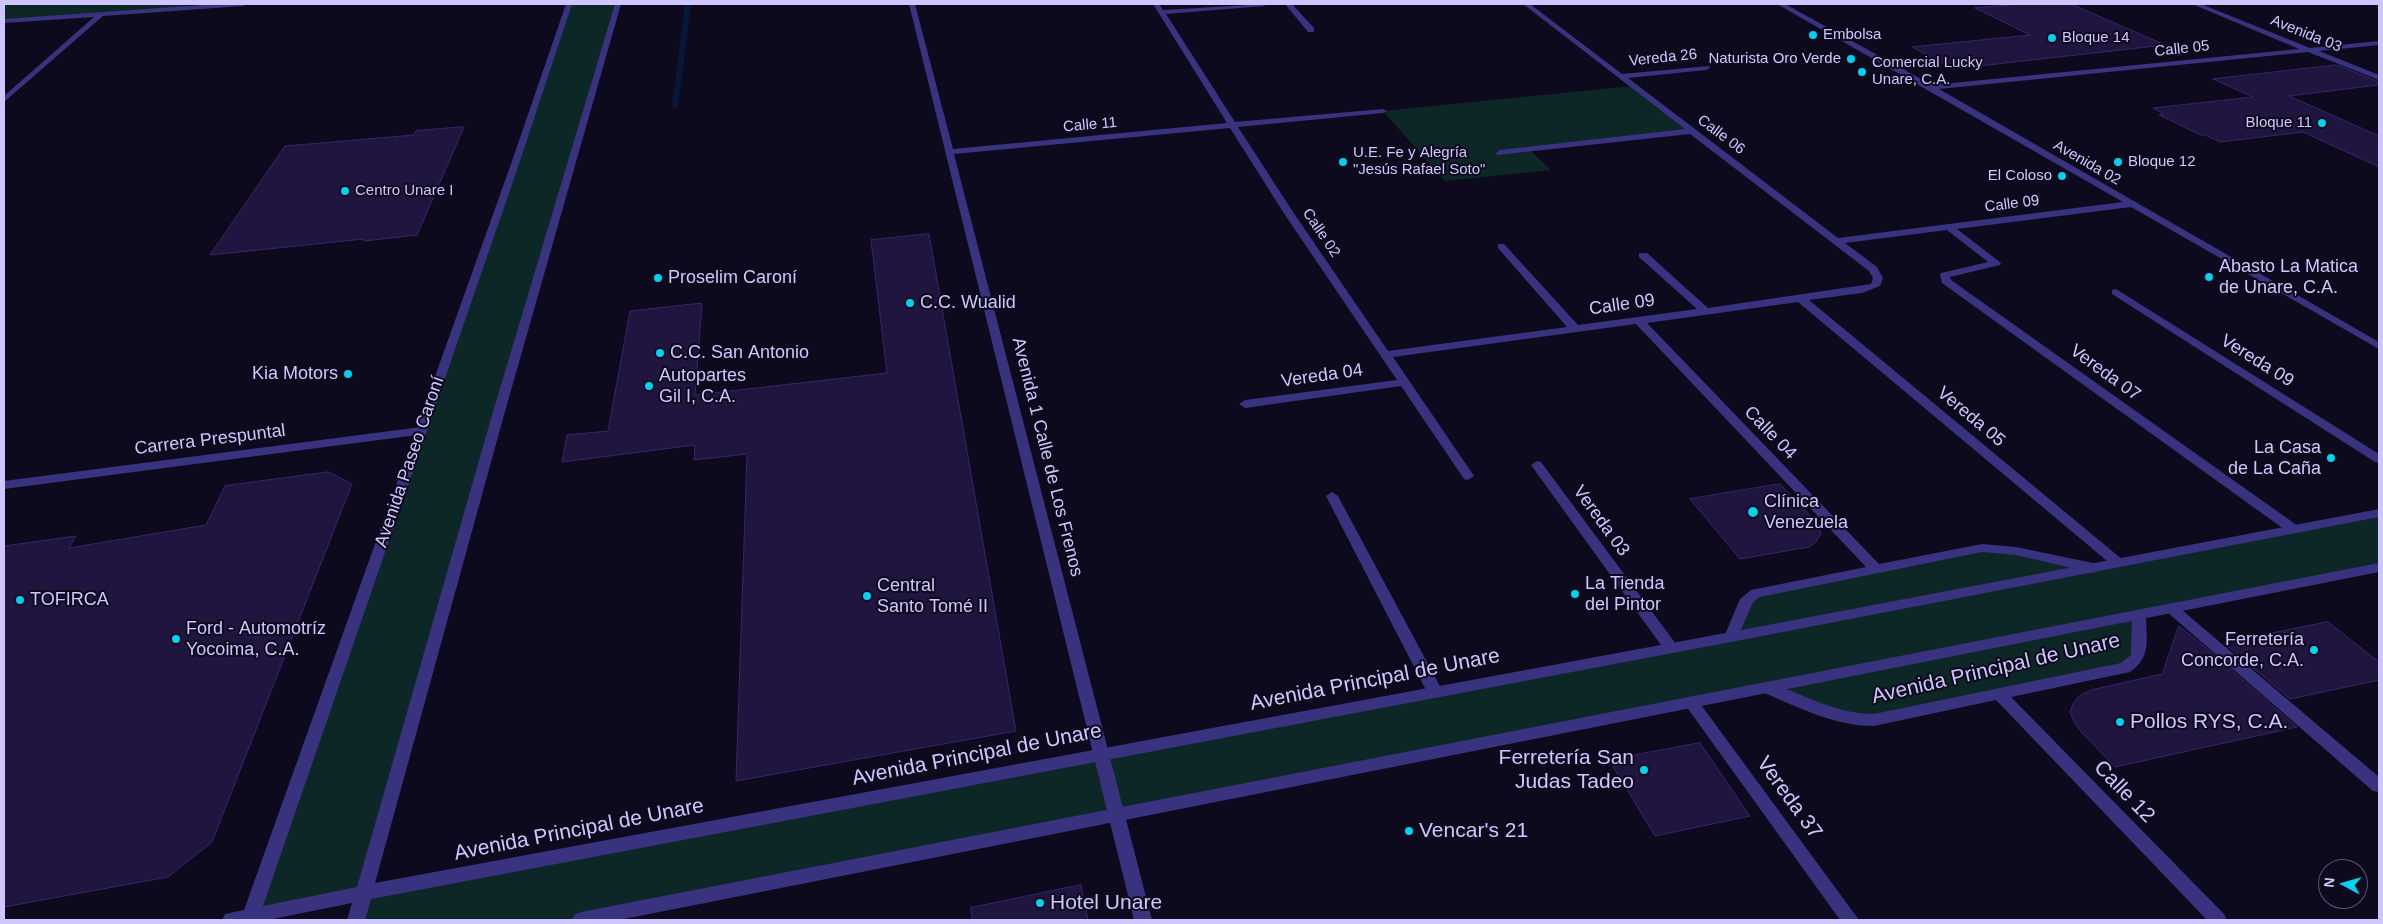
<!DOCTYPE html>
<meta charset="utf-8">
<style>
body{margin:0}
#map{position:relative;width:2383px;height:924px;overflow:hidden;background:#0e0a1d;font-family:Helvetica,sans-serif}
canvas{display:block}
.frame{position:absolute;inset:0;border:5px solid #cfc6ff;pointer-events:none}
.north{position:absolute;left:2318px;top:859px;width:50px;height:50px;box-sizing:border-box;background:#0e0a1d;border:1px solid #5b5577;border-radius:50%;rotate:276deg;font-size:14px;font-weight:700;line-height:20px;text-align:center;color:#cfc6ff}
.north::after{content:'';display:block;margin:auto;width:18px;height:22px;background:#00d1f1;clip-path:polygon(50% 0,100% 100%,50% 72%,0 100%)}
</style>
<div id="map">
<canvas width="2383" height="924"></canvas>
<div class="frame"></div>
<div class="north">N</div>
</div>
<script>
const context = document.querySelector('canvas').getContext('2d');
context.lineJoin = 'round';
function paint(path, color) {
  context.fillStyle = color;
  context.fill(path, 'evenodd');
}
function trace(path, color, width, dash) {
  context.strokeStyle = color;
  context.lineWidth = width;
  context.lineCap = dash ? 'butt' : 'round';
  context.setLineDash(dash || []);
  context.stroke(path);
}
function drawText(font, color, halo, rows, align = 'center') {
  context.font = font + ' Helvetica,sans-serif';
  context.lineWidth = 4;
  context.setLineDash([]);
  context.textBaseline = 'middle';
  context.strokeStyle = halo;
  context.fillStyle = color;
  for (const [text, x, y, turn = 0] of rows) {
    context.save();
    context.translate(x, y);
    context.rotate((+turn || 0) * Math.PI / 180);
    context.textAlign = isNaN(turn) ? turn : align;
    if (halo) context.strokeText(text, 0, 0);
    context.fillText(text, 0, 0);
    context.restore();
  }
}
const green = new Path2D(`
 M4,4H188L183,8L4,21Z
 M569,4H618L498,415L364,893L1730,637L1747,599L1982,548L2093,568L2379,513V567L2139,615L2135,661L1874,720L1766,688L581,920H356L363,894L251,917L249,920H231L251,916L515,164Z
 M1634,86L1692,131L1529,149L1551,170L1445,181L1383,111Z`);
const stream = new Path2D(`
 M675,105L688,4`);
const building = new Path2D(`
 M2023,4H2071L2165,45L1952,69L1912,47L2030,35L1975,8Z
 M2337,65L2377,81L2378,85L2289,96L2379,136V167L2303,132L2220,142L2205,135H2201L2159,115L2164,114L2153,108L2253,97L2213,79Z
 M464,127L417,235L364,241V239L210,255L285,146L414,135L416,131Z
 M929,234L1016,731L736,781L747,454L694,460L695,445L562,462L567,435L608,431L630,311L702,303L695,395L887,373L871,240Z
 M329,472L352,484L212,842L168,877L4,907V546L76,536L69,548L206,525L225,486Z
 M1780,484L1819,525L1821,534L1816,542L1809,547L1740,559L1690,499Z
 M2328,622L2379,662V680L2290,699L2224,643Z
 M2179,626L2205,647L2297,727L2115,767L2082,733L2074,722L2070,712L2073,704L2079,696L2091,690L2162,674Z
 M1700,743L1750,816L1655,836L1609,760Z
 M1081,885L1088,920H972L971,908Z`);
const minor = new Path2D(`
 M217,4H246L243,6L103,16L4,102V96L94,17L4,23V19Z
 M909,4H915L953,149L1227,123L1153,4H1159L1163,10L1267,4L1264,6L1166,14L1235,122L1383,109L1387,111L1383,113L1238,127L1293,212L1388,351L1567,327L1498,248V244H1504L1578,325L1697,309L1639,257V253H1647L1708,308L1871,284L1873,278L1869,271L1690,134L1497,155L1496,153L1500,150L1685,129L1523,4H1530L1622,74L1709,66L1710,68L1706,70L1628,78L1838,238L2123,202L1777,4H1785L1932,85L2299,49L2192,4H2201L2310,48L2379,41V45L2319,51L2379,75V80L2308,52L1939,89L2379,342V349L2131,207L1957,229L2001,263L2000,265L1950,277L1951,280L2298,526L2300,529L2298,532H2288L1942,283L1940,275L1941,273L1988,262L1947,230L1845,243L1877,267L1883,278L1880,286L1862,293L1809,300L2123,560L2125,563L2123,566H2113L1798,302L1647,323L1879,564L1982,544L2016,547L2093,563L2098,565L2100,568L2098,571L2093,573L2016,555L1982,552L1760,597L1753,602L1736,641H1726L1724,637L1740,599L1751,590L1866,567L1636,324L1393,357L1474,476L1468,480L1464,479L1401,386L1245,408L1239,404L1245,400L1397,380L1283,212L1230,128L954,154L1152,920H1134Z
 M1285,4H1292L1314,28V32H1308Z
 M2116,289L2379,454V463L2375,462L2112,294V290Z
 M421,427L427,431L425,434L4,489V481Z
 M1537,461L1541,462L1676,644L1678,648L1676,652H1666L1531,465Z
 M1332,492L1338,496L1443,692L1440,696L1435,698L1430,696L1427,692L1326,496Z
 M2171,603L2176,605L2379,777V792L2373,791L2166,611L2164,608L2166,605Z
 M2139,610L2144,611L2146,615C2146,639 2152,657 2130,672L2011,697L2224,914L2227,920H2207L1996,700L1874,726C1834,726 1798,707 1762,692L1759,688L1762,684L1767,682C1804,694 1834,714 1874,714L2121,663L2131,655L2132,615L2134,611Z
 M1691,696L1696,698L1859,920H1840L1686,706L1683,702L1686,698Z`);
const tertiary = new Path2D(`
 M566,4H572L519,164L263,906L357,887L492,415L615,4H621L504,415L375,883L1731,632L2379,509V517L1731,642L371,899L365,920H347L352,903L268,920H222L225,914L244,910L511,164Z
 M2379,563V572L619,920H572L575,914L581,912Z`);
const markers = [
 [1813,35,5,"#00d1f1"],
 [2052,38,5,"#00d1f1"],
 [1851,59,5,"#00d1f1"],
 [1862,72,5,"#00d1f1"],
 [2322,123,5,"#00d1f1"],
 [1343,162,5,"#00d1f1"],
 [2118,162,5,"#00d1f1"],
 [2062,176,5,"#00d1f1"],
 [345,191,5,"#00d1f1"],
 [2209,277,5,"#00d1f1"],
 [658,278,5,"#00d1f1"],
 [910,303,5,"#00d1f1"],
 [660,353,5,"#00d1f1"],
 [348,374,5,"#00d1f1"],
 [649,386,5,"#00d1f1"],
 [2331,458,5,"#00d1f1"],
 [1753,512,6,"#00d1f1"],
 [1575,594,5,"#00d1f1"],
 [867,596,5,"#00d1f1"],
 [20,600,5,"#00d1f1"],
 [176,639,5,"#00d1f1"],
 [2314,650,5,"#00d1f1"],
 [2120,722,5,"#00d1f1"],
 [1644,770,5,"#00d1f1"],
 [1409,831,5,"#00d1f1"],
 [1040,903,5,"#00d1f1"]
];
const farStreetnames = [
 ["Avenida 03",2306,34,22],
 ["Calle 05",2182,49,-6],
 ["Vereda 26",1663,58,-6],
 ["Calle 11",1090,125,-5],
 ["Calle 06",1721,135,37],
 ["Avenida 02",2087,163,30],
 ["Calle 09",2012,204,-7],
 ["Calle 02",1321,233,56]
];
const farPoinames = [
 ["Embolsa",1823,35],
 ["Bloque 14",2062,38],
 ["Naturista Oro Verde",1841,59,"right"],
 ["Comercial Lucky",1872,63],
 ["Unare, C.A.",1872,80],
 ["Bloque 11",2312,123,"right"],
 ["U.E. Fe y Alegría",1353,153],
 ["\"Jesús Rafael Soto\"",1353,170],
 ["Bloque 12",2128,162],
 ["El Coloso",2052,176,"right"],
 ["Centro Unare I",355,191]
];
const poiNames = [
 ["Abasto La Matica",2219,267],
 ["de Unare, C.A.",2219,288],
 ["Proselim Caroní",668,278],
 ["C.C. Wualid",920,303],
 ["C.C. San Antonio",670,353],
 ["Kia Motors",338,374,"right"],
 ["Autopartes",659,376],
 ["Gil I, C.A.",659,397],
 ["La Casa",2321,448,"right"],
 ["de La Caña",2321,469,"right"],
 ["Clínica",1764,502],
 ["Venezuela",1764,523],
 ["La Tienda",1585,584],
 ["del Pintor",1585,605],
 ["Central",877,586],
 ["Santo Tomé II",877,607],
 ["TOFIRCA",30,600],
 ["Ford - Automotríz",186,629],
 ["Yocoima, C.A.",186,650],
 ["Ferretería",2304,640,"right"],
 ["Concorde, C.A.",2304,661,"right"]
];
const streetNames = [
 ["Calle 09",1622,305,-8],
 ["Vereda 09",2257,361,32],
 ["Vereda 07",2105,373,36],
 ["Vereda 04",1322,376,-8],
 ["Vereda 05",1971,417,40],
 ["Calle 04",1770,433,46],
 ["Carrera Prespuntal",210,440,-7],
 ["Avenida 1 Calle de Los Frenos",1047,457,76],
 ["Avenida Paseo Caroní",410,462,-71],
 ["Vereda 03",1601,521,54]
];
const nearStreetnames = [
 ["Avenida Principal de Unare",1996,669,-13],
 ["Avenida Principal de Unare",1375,680,-11],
 ["Avenida Principal de Unare",977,755,-11],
 ["Calle 12",2124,792,46],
 ["Vereda 37",1789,798,54],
 ["Avenida Principal de Unare",579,830,-11]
];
const nearPoinames = [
 ["Pollos RYS, C.A.",2130,722],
 ["Ferretería San",1634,758,"right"],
 ["Judas Tadeo",1634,782,"right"],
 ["Vencar's 21",1419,831],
 ["Hotel Unare",1050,903]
];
paint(green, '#0d2727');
trace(stream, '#06173b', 6);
paint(building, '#1f153f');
trace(building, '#36266c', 1);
paint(minor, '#38327f');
paint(tertiary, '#38327f');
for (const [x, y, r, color] of markers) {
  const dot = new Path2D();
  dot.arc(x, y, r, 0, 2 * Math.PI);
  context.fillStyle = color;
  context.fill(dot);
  trace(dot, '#0e0a1d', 2);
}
drawText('15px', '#cfc6ff', '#0e0a1d', farStreetnames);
drawText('15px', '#cfc6ff', '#0e0a1d', farPoinames, 'left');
drawText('18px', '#cfc6ff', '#0e0a1d', poiNames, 'left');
drawText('18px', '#cfc6ff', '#0e0a1d', streetNames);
drawText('21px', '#cfc6ff', '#0e0a1d', nearStreetnames);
drawText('21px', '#cfc6ff', '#0e0a1d', nearPoinames, 'left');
</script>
